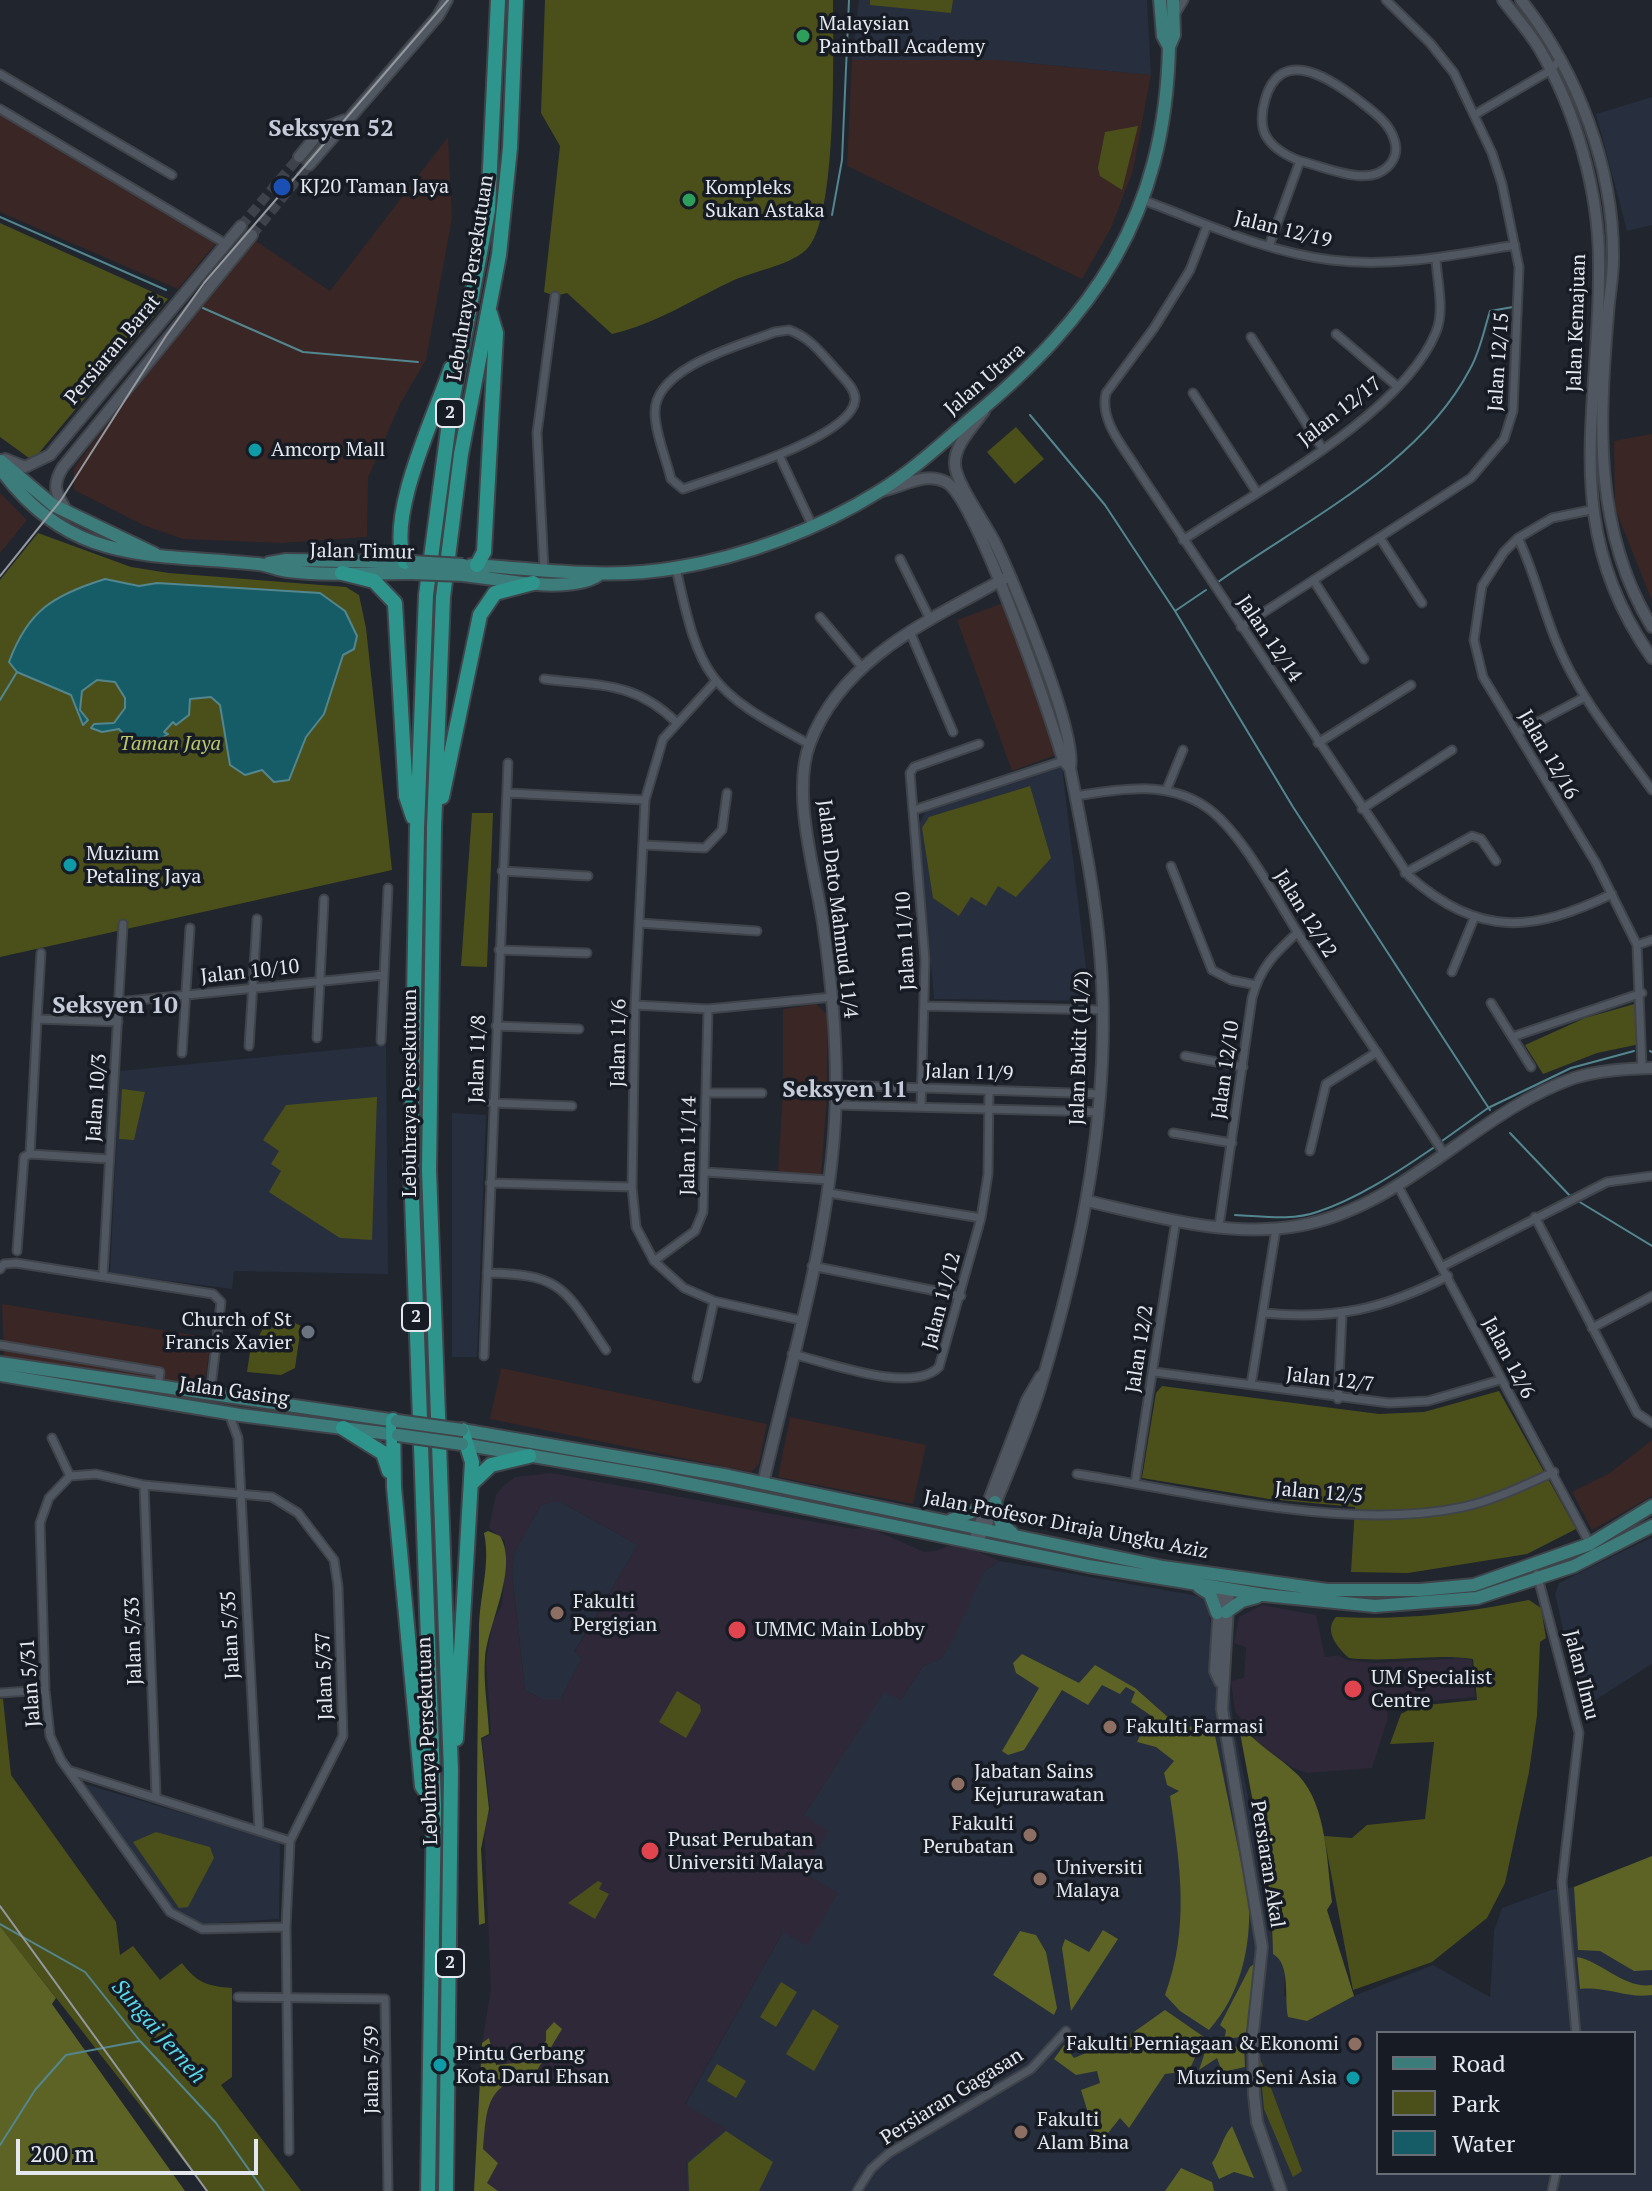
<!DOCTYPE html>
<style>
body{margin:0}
#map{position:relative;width:1652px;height:2191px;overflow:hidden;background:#20252e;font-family:"PT Serif",serif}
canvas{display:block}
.legend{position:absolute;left:1376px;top:2031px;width:260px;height:144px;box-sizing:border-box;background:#171b24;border:2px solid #696d75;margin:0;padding:10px 14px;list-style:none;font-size:24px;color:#e5e9ef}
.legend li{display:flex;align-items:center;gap:16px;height:40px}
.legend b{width:40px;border:2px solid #696d75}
.scale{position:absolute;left:16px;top:2139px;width:242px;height:36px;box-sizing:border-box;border:4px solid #e5e9ef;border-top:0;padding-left:10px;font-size:24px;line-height:28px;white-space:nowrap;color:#e5e9ef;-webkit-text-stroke:6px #171b24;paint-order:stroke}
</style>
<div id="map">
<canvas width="1652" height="2191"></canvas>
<ul class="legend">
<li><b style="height:10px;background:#3c7c7b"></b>Road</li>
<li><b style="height:22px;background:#4b501a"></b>Park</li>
<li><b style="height:22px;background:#155c66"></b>Water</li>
</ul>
<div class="scale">200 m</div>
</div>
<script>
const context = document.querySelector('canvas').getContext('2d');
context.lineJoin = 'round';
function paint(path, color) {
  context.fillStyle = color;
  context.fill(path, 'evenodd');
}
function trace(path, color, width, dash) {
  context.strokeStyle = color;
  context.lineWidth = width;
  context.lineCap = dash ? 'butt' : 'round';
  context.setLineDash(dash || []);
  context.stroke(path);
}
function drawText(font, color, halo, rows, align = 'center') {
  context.font = font + ' "PT Serif",serif';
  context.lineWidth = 7;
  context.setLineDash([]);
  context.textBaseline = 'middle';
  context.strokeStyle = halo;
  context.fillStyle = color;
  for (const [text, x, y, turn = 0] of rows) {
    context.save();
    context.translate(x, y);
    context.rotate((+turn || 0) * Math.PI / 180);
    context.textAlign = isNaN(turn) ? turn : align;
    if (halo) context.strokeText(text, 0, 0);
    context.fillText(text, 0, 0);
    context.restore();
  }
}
const commercial = new Path2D(`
 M852,60H997L1151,75L1133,171L1111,228L1082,279L847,166Z
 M0,112L218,241L178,289L0,212Z
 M448,137L452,218L426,360L400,404L368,478L367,537L282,543L183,539L143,525L74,490V468L160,352L253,239L330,291Z
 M1652,434V601L1615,508L1614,441Z
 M0,493L27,520L0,553Z
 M1003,603L1058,754L1012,771L957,620Z
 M816,1004L827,1014V1097L821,1176L778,1173L783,1093V1009Z
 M2,1304L211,1338L205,1382L200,1387L4,1357Z
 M501,1368L767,1424L759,1464L751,1472L490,1419Z
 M790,1417L926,1445L913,1504L778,1477Z
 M1652,1440V1496L1592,1530L1572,1492L1610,1473Z`);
const built = new Path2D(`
 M859,0H1147L1151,75L997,60H852Z
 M1652,97V225L1627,231L1596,114Z
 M1062,767L1090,1001L934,999L919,825L925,812Z
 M386,1045L388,1274L234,1271L232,1289L110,1273L120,1071Z
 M452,1113L486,1115L477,1357H452Z
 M551,1502H561L638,1545L574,1652L582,1658L561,1699H542L525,1690L512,1574L514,1553L541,1505Z
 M1652,1537V1664L1581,1709L1555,1594L1559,1583Z
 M1000,1561L1204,1597L1209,1604L1212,1671H1228L1233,1723L1269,1899L1273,1953L1281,1958L1285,1969L1284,1995L1307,2021L1354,1996L1433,1965L1490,1997L1494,1931L1502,1908L1551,1890L1574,1887L1652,1856V2191H687L685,2105L783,1932L838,1894L802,1872L804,1815L884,1691L901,1700L923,1666L942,1658L984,1571ZM1378,2033H1634V2173H1378Z
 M85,1784L280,1842L279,1919L202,1924L189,1921L174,1912Z`);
const medical = new Path2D(`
 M551,1473L854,1529L868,1527L924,1552L936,1551L956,1542L1000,1561L984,1571L953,1640L942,1658L923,1666L901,1700L884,1692L804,1815L828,1831L802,1872L838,1893L807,1946L783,1932L685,2104L726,2129L686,2162L687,2191H498L487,2183L479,2151L482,2043L491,1989L484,1826L490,1810L482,1739L491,1734L486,1659L493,1621L502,1605L506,1556L505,1541L489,1528L496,1495L502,1487L515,1477ZM551,1502H561L638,1545L574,1653L582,1658L561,1699H542L525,1690L512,1574L514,1554L541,1505Z
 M1262,1605L1316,1615L1325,1657L1338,1655L1347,1660L1374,1663L1462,1658L1472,1660L1475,1697L1386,1705L1388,1718L1372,1768L1307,1773L1293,1768L1258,1743L1235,1711L1231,1681L1244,1678L1246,1647L1234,1643L1239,1617Z`);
const green = new Path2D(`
 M545,0H833C833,47 838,222 806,250C787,267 751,271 728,283C688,302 655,324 612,334L567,293L555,296L544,292L560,146L541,113Z
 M870,0H953L951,13L870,5Z
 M1138,126L1122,190L1100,176L1098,168L1105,132Z
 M0,223L168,299L38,454L29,458L0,437Z
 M1016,427L1044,459L1015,484L987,452Z
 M38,533L131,567L169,573L346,587L359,595L366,628L392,870L0,957V580Z
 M1030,786L1051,858L1016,897L998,886L986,906L971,897L959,916L933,898L922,828L929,817Z
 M472,813H493L487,967L461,966Z
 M1638,1003L1640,1044L1597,1053L1543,1074L1525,1045L1585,1018Z
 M122,1089L145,1092L134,1140L119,1139Z
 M377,1097L372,1240L340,1238L269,1192L281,1171L271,1164L279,1151L263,1140L286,1105Z
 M289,1320L301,1326L295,1368L281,1375L247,1372L250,1352L265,1325Z
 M1162,1386L1379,1414L1424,1412L1499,1391L1576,1529L1527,1554L1408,1573L1351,1572L1355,1507L1269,1499L1142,1478L1156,1393Z
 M1529,1600L1541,1608L1546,1638L1540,1642L1537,1715L1529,1772L1505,1883L1487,1918L1432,1962L1353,1990L1324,1836L1352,1838L1367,1825L1425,1819L1434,1742L1390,1744L1401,1714L1416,1706L1477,1700L1473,1659C1433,1653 1391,1663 1349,1658C1338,1648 1323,1631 1336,1617C1409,1620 1457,1614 1529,1600Z
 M677,1691L700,1705L701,1711L686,1738L659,1722Z
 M0,1699H3L11,1775L116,1922L120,1955L133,1946L160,1980L182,1963C197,1983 207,1986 232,1988V2077L221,2085L301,2191H207L0,1926Z
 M156,1832L210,1847L214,1858L188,1907L179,1908L133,1842Z
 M598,1881L602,1883L599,1889L609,1894L595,1919L568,1903Z
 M781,1982L797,1992L776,2027L760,2017Z
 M813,2009L839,2026L814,2071L786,2054Z
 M1259,2056L1302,2171L1293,2177L1264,2109Z
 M717,2064L746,2081L736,2098L707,2081Z
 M726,2131L773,2162L759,2191H689L688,2163Z`);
const forest = new Path2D(`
 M488,1531L500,1536C519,1568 488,1623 485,1658C483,1682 488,1709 489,1734L481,1738L489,1809L481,1849L485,1923L479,1925C475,1827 478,1729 479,1630C479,1597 491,1565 484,1533Z
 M1022,1654L1079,1683L1095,1665L1135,1688L1179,1727L1213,1726L1249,1901C1251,1947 1241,1994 1209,2030L1180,2011L1165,1995C1190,1927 1180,1865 1170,1796L1179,1791L1167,1785L1164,1773L1174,1761L1156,1747L1137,1742L1150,1715L1131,1702L1135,1692L1126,1687L1120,1694L1102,1685L1088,1705L1062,1690L1024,1750L1008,1755L1002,1751L1039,1688L1016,1673L1013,1663Z
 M1238,1722C1256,1745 1279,1756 1299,1776C1327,1806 1327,1864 1332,1902L1327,1910L1354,1996L1307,2021L1288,2017C1284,1997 1291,1964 1273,1954L1271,1899Z
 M1652,1856V1970L1634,1971L1600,1951L1578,1950L1574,1887Z
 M0,1926L56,1998L52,2004L185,2191H0Z
 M1103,1930L1118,1939L1071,2011L1062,1948L1065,1939L1089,1952Z
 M1020,1931L1036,1935L1046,1952L1057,2008L1054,2015L993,1975Z
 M1577,1957C1603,1962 1624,1989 1652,1985V1995C1628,1999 1606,1986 1580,1989Z
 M1254,1964L1246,2036L1209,2042L1225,2036L1226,2030L1220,2025L1250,1967Z
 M1165,2010L1204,2037L1189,2071L1165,2074L1129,2128L1120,2118L1108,2133L1106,2141L1097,2142L1081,2090L1100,2083L1097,2071L1076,2075L1054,2059L1064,2045L1074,2058L1131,2034Z
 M554,2022L562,2029L530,2082L517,2079C484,2090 486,2119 483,2149L498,2163L487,2183L498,2191H474L482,2043L489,2038L496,2065L524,2062L546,2041V2031Z
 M1244,2046L1245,2067L1222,2072L1217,2058L1199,2070L1206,2049Z
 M1232,2126L1254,2178L1234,2172L1219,2179L1212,2163C1221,2150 1222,2138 1232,2126Z
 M1181,2168L1212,2182L1214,2191H1165Z`);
const water = new Path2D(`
 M105,579L139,586L157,583L320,593L345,611L357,636L354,649L343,655L324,714L306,737L289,780L274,782L262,770L245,775L230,765L220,705L211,697L190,699L189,715L176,725L173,722L164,732L168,734L153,743L125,736L119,729L102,732L91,728L94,724L114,723L125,708V698L115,682L97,680L82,691L80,710L88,720L83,725L71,695L17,672L9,662C28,610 54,595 105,579Z`);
const stream = new Path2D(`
 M832,215L842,160L849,0
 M0,217L166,290
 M203,308L303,352L418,362
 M1030,415L1105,505L1175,611L1293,807L1490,1110
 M1218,582C1304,521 1420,465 1470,369C1480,352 1484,330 1490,311L1513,307
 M1175,611L1206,590
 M0,700L17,672
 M1650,1051L1652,1052
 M1510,1133L1572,1198
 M1442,1141L1488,1108L1571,1068L1634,1051
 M1578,1201L1652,1246
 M1235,1215C1261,1216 1292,1221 1317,1212C1357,1199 1398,1172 1433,1148
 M0,1924L85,1972L140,2041L216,2123L264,2191
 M0,2145L35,2090L66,2055L140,2041`);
const secondaryTunnel = new Path2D(`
 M241,226L299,157
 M252,235L309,165`);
const street = new Path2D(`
 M1175,15L1184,0
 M0,74L172,175
 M0,109L226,244
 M1474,115L1551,70L1561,58
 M1143,200C1205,223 1265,252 1331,260C1393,268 1455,255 1515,245
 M1207,226L1190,270L1154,328L1106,393C1099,421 1125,449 1139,472L1409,876C1480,938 1533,932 1612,894
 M1269,246L1300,161C1327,167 1371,190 1391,163C1396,156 1397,147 1394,139C1389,122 1371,110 1357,99C1328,77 1280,46 1265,100C1262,110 1260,126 1266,136C1273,148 1287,156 1300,161
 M789,330C812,338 824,357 840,374C846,381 856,390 855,400C852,438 716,477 683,489L671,479C666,458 655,433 655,412C655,367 741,345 775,332Z
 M1336,334L1398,387
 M1251,337L1322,448
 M1193,393L1256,491
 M779,455L812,525
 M1591,510L1552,518L1518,538L1504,552L1482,586L1474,640L1483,677L1596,863L1637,945L1642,1068
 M1380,538L1422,603
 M1518,538C1534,571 1542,607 1556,641C1578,696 1618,743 1652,790
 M1183,540C1257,491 1403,414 1436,332C1445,310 1437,281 1436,259
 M900,559L930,619
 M676,568C700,680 709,690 809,744
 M544,569L537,433L555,296
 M1314,581L1364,659
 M820,617L861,666
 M1241,627L1471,478L1504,439L1513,411L1519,267L1502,184L1492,153L1454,73L1430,43L1386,0
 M910,632L953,732
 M544,679C599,686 634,681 676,722
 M714,683L663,739L645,800L635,1005L632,1187L636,1227L654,1261L684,1288L714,1301L800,1320
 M1517,733L1585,697
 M1318,743L1411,685
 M1166,791L1183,750
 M507,793L645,800
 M1076,796C1120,789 1166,780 1206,807C1240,830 1274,895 1296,930C1344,1006 1396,1079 1445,1155
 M1362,809L1452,750
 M914,810L1066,760
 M644,845L705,848L722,830L727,793
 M1171,866L1212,970L1231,980L1256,985
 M502,871L588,876
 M1405,873L1472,836L1481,839L1496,861
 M639,923L757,931
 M1637,945L1652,940
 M499,950L587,953
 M41,953L37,1019L118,1022
 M1452,972L1475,916
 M118,1002L384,975
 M1491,1003L1531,1067
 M635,1005L708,1009L833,997
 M925,1006L1102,1010
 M496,1026L579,1029
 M1512,1037L1642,993
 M317,1038L324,899
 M381,1041L388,888
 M249,1046L257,919
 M182,1053L190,928
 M1185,1056L1243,1067
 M836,1085L1101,1094
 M706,1093H762
 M492,1103L572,1106
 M835,1105L1099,1112
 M921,1107L925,960L910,773L914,767L979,744
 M1173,1133L1232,1143
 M1310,1151L1326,1084L1377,1052
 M30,1154L37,1019
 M705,1172L830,1180
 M490,1183L632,1187
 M1398,1186L1590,1544
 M829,1193L981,1218
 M1535,1217L1637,1413L1652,1423
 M1219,1226L1252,998C1260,968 1275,953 1297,933
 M17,1251L24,1157L30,1154L109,1159
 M654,1261L695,1231L703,1212L708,1009
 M812,1266L961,1296
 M1443,1266L1607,1182L1652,1176
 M0,1269L4,1264L16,1263L213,1294L221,1302L210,1395
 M487,1273C564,1274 565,1290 606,1350
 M103,1275L123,924
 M1264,1313C1336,1320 1384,1309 1448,1276
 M1592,1328L1652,1296
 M0,1345L160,1372L158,1387
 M792,1354C827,1362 912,1395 939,1367L981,1218L988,1174L989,1090
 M484,1356L508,763
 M1154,1372L1389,1403L1428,1401L1500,1380
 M697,1378L714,1301
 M1251,1385L1276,1229
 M1338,1399L1342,1314
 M229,1414L238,1438L239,1459L259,1830
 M52,1438L70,1476
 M1077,1474C1193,1492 1348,1532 1463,1507C1495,1500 1525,1485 1554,1472
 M1135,1483L1176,1220
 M144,1485L156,1795
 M1537,1574L1579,1733L1562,1882L1576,2033
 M0,1693L45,1690
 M71,1771L290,1841
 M286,1927L202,1929L170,1912L61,1760L50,1736L45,1690L40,1523L49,1498L70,1476L96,1474L144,1485L272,1497L298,1513L334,1560L338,1586L343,1736L290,1841L286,1927L289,2151
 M238,1997L385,1999L388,2191
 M857,2191L871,2169L889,2153L1031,2069L1066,2031
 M1552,2191L1556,2173`);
const secondary = new Path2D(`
 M1503,0C1515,16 1529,31 1539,48C1576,111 1599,191 1599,263C1601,411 1557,524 1652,658
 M1521,0C1577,71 1614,167 1613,259C1613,278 1609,296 1608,314C1599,423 1593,531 1652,627
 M299,157L322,129L345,120
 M309,165L438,16L447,0
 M5,459L25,467L50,455L241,226
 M881,491C904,487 924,471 946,482C976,497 1052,719 1063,760L1070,768
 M68,513C56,494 51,486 63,467L252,235
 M1087,1201C1153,1216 1228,1238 1297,1226C1404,1208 1474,1113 1574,1078C1598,1070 1626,1069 1652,1068
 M763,1484C792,1355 836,1218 836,1085C836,1031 831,977 823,923C815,872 791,792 810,743C843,656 934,618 1009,576
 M976,1534L1027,1400L1041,1376
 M976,1542L985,1529C1003,1483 1025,1436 1040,1388C1082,1248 1113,1101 1100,953C1095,891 1082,829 1070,768C1078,734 1012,577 994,541C985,523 955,482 955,464C954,445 973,427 984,411
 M1220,1588L1215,1671L1220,1682
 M1229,1590L1222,1709L1262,1947L1253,2032L1254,2094L1257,2122L1281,2191`);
const primary = new Path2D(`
 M1169,47L1174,35L1173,0
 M1,461L53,505L155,554
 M0,468C70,566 152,553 258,564C268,565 278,570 288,571C328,576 370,573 411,573
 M269,563L286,560L412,562
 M471,565C539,569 607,580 675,568C744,557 819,529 878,492C911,472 939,446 968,421C1095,316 1165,217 1169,47L1163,36L1160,0
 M463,575C499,579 565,594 597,576
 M0,1363L397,1421
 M0,1375L240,1415L398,1435
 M462,1430L729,1476L1163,1567L1327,1590H1420L1474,1585L1590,1544L1652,1506
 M462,1444L651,1476L1088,1566L1264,1595L1375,1606L1477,1598L1574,1566L1652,1526
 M995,1502L1001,1523L1012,1533
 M951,1520L985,1507
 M1199,1587L1210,1594L1217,1613
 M1226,1612L1242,1601L1257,1597`);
const highway = new Path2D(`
 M405,562C385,518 436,413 451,368
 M477,565L484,552L496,333L490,313
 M342,573L374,581L395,603L406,796L413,817
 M442,797L480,615L495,593L533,583
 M393,1420L394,1487L422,1786L434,1804
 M343,1428L383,1453L389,1471
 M471,1484L491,1465L529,1456
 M456,1739L472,1462L462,1430
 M428,2191L434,1805L411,1170L417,829L426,595L451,408L488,210L498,0
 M446,2191L451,1771L429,1170L434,828L443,597L461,454L499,255L510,148L516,0`);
const tram = new Path2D(`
 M0,576L61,500L166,336L204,283L448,0
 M0,1906L207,2191`);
const primaryBridge = new Path2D(`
 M412,562L463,565
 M411,573L463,575
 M397,1421L462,1430
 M398,1435L462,1444`);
const markers = [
 [803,36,8,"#2e9e5b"],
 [282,187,10,"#1a4fb4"],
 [689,200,8,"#2e9e5b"],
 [255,450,8,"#0f9aa8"],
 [70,865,8,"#0f9aa8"],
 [308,1332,8,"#6b7280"],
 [557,1613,8,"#8d6e63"],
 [737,1630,10,"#e0444e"],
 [1353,1689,10,"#e0444e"],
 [1110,1727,8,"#8d6e63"],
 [958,1784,8,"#8d6e63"],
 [1030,1835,8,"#8d6e63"],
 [650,1851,10,"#e0444e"],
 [1040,1879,8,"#8d6e63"],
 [1355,2044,8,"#8d6e63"],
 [440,2065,8,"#0f9aa8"],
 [1353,2078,8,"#0f9aa8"],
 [1021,2132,8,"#8d6e63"]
];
const shields = [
 [450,413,28],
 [416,1317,28],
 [450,1963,28]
];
const shieldNames = [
 ["2",450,413],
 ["2",416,1317],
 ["2",450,1963]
];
const poiNames = [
 ["Malaysian",819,24],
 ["Paintball Academy",819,47],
 ["KJ20 Taman Jaya",300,187],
 ["Kompleks",705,188],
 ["Sukan Astaka",705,211],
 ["Amcorp Mall",271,450],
 ["Muzium",86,854],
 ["Petaling Jaya",86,877],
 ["Church of St",292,1320,"right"],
 ["Francis Xavier",292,1343,"right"],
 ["Fakulti",573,1602],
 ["Pergigian",573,1625],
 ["UMMC Main Lobby",755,1630],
 ["UM Specialist",1371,1678],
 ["Centre",1371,1701],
 ["Fakulti Farmasi",1126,1727],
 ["Jabatan Sains",974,1772],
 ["Kejururawatan",974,1795],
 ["Fakulti",1014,1824,"right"],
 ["Perubatan",1014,1847,"right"],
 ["Pusat Perubatan",668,1840],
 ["Universiti Malaya",668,1863],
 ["Universiti",1056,1868],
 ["Malaya",1056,1891],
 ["Fakulti Perniagaan & Ekonomi",1339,2044,"right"],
 ["Pintu Gerbang",456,2054],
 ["Kota Darul Ehsan",456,2077],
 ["Muzium Seni Asia",1337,2078,"right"],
 ["Fakulti",1037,2120],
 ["Alam Bina",1037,2143]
];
const streetNames = [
 ["Jalan 12/19",1283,230,14],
 ["Lebuhraya Persekutuan",471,278,-81],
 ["Jalan Kemajuan",1577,323,-88],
 ["Persiaran Barat",113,350,-50],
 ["Jalan 12/15",1499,362,-86],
 ["Jalan Utara",985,380,-41],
 ["Jalan 12/17",1340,412,-38],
 ["Jalan Timur",362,552,1],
 ["Jalan 12/14",1269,639,56],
 ["Jalan 12/16",1548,755,60],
 ["Jalan Dato Mahmud 11/4",837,909,83],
 ["Jalan 12/12",1305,914,58],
 ["Jalan 11/10",906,941,-93],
 ["Jalan 10/10",250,972,-6],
 ["Jalan 11/6",619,1043,-89],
 ["Jalan Bukit (11/2)",1080,1048,-88],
 ["Jalan 11/8",478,1059,-88],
 ["Jalan 12/10",1226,1070,-82],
 ["Jalan 11/9",969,1073,2],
 ["Lebuhraya Persekutuan",410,1093,-90],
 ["Jalan 10/3",97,1098,-86],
 ["Jalan 11/14",689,1146,-89],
 ["Jalan 11/12",942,1301,-75],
 ["Jalan 12/2",1140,1349,-81],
 ["Jalan 12/6",1508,1358,62],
 ["Jalan 12/7",1330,1380,7],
 ["Jalan Gasing",234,1392,8],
 ["Jalan 12/5",1319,1493,5],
 ["Jalan Profesor Diraja Ungku Aziz",1066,1525,11],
 ["Jalan 5/35",231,1635,-93],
 ["Jalan 5/33",134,1641,-92],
 ["Jalan Ilmu",1581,1675,76],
 ["Jalan 5/37",325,1676,-92],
 ["Jalan 5/31",31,1683,-94],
 ["Lebuhraya Persekutuan",428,1741,-92],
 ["Persiaran Akal",1267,1864,81],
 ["Jalan 5/39",372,2070,-90],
 ["Persiaran Gagasan",952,2097,-32]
];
const parkNames = [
 ["Taman Jaya",170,744]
];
const waterNames = [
 ["Sungai Jerneh",158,2032,49]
];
const quarterNames = [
 ["Seksyen 52",331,129],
 ["Seksyen 10",115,1006],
 ["Seksyen 11",845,1090]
];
paint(commercial, '#3a2625');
paint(built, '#272e3d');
paint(medical, '#2f2838');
paint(green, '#4b501a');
paint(forest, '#5c6325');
paint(water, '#155c66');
trace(water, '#53868f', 2);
trace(stream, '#53868f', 2);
trace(secondaryTunnel, '#3e424b', 10, [10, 5]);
trace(street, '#3f434a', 11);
trace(secondary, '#3f434a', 14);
trace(primary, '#3f434a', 16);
trace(highway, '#3f434a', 18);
trace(street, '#515761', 7);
trace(secondary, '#515761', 10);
trace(primary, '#3c7c7b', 12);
trace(highway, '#2e958d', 14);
trace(tram, '#9499a0', 2);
trace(primaryBridge, '#3f434a', 16, []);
trace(primaryBridge, '#3c7c7b', 12);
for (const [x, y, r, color] of markers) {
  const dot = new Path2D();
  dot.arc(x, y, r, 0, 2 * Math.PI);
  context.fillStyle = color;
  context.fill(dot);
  trace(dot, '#171b24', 3);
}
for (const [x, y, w] of shields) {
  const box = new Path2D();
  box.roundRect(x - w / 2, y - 14, w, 28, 6);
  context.fillStyle = '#171b24';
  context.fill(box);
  trace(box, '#e5e9ef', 2);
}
drawText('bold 18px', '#e5e9ef', null, shieldNames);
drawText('20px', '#e5e9ef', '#171b24', poiNames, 'left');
drawText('20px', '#e5e9ef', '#171b24', streetNames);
drawText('italic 20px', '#bbc76d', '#171b24', parkNames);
drawText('italic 22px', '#58d9ed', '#171b24', waterNames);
drawText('bold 24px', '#c5cbd8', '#171b24', quarterNames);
</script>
